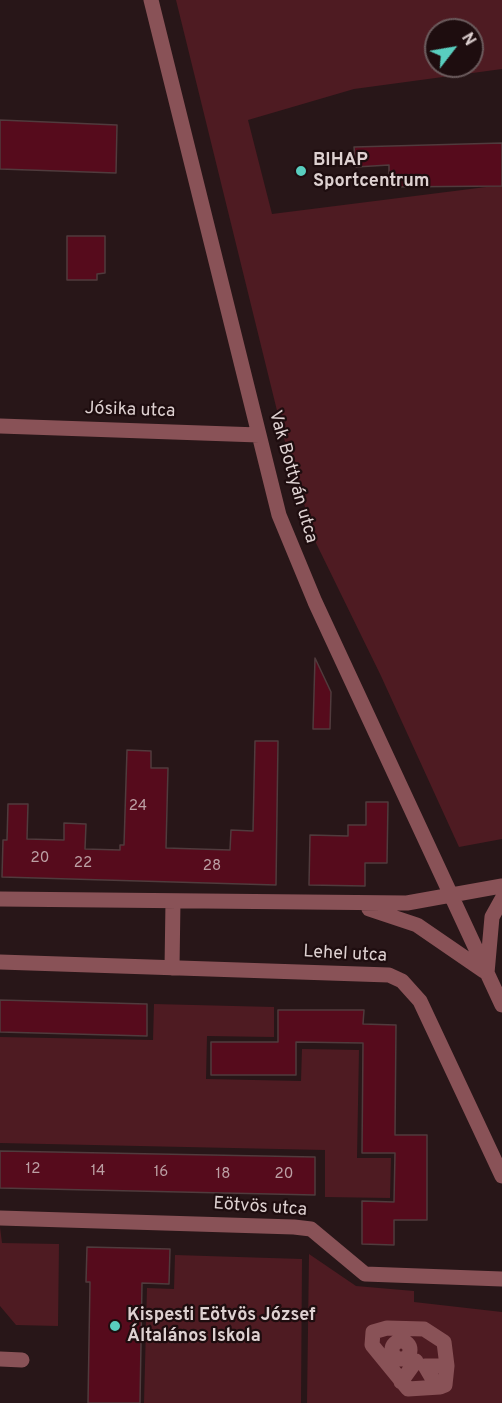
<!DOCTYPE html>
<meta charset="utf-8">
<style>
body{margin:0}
#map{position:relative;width:502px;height:1403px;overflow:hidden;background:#281618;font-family:Overpass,sans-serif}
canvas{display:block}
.north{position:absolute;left:424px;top:18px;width:60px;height:60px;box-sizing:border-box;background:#1e0d0f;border:2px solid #6b5b5d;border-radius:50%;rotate:59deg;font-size:16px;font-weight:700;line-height:24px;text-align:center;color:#ded1d1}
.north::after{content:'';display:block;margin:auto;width:21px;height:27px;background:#59cebf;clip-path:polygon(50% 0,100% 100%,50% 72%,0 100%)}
</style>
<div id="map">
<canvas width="502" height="1403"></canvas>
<div class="north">N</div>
</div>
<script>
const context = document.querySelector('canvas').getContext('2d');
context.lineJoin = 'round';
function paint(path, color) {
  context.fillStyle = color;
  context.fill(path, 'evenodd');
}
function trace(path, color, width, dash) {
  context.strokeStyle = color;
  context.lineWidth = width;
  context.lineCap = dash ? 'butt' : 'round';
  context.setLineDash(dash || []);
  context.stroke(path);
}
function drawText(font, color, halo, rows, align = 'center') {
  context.font = font + ' Overpass,sans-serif';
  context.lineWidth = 4.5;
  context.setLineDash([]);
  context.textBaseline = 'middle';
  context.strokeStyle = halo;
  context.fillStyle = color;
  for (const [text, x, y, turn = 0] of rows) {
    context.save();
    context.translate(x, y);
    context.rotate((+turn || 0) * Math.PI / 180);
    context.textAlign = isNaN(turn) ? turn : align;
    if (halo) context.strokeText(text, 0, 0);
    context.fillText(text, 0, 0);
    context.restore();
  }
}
const green = new Path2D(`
 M176,0H502V69L354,89L248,120L272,214L502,185V839L459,847L381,676L316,543L283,435ZM436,30H472V66H436Z
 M154,1004L274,1007V1037L207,1036L206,1079L301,1081L302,1049L359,1050L357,1158H391L390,1198L325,1197V1150L0,1143V1037L153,1040Z
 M0,1227L2,1243L59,1244L58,1326L16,1325L0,1306Z
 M309,1254L356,1286L414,1291V1302L502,1312V1403H307Z
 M175,1255L302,1259L301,1403H144L147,1288L174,1289Z`);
const building = new Path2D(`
 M0,120L117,125L116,173L0,169Z
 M502,143V186L389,187V165L356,167L354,147Z
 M67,236H105V273L97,274V280H67Z
 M315,658L331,692L330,729H313Z
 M255,741H278L276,885L2,877L3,840H7L8,804H28L27,839L64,840V823L86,824L85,849L120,850V845H124L127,750L151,751V768H168L166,848L230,850L231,830L253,831Z
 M366,802H388L387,863H365V886L309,885L310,835L348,836V825H366Z
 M0,1000L147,1004V1036L0,1032Z
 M278,1010H364L363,1024L396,1025L395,1135H427V1220H394V1245L362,1244V1201L394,1202L395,1153H362L363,1043L296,1042V1075H211V1042H278Z
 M0,1151L315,1157V1195L0,1188Z
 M87,1247L170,1249L169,1284L142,1283L140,1403H88L90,1282H86Z`);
const minor = new Path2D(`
 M151,0L279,515L315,602L502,1005
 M0,426L259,435
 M0,899L407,903L502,886
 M369,909L417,925L484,971
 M0,962L389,975L402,981L420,1001L502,1176
 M172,968L173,901
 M487,973L492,917L502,899
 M0,1218L294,1227L311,1229L365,1274L502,1279
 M392 1350a9 9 0 1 1 18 0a9 9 0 1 1-18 0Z
 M0,1359L22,1360
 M401,1382L416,1361
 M433,1387L432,1378L425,1366H447L445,1385L440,1387L408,1389L372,1345L373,1332L387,1328L424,1329L444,1342L447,1366`);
const markers = [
 [301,171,6,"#59cebf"],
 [115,1326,6,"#59cebf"]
];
const numberNames = [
 ["24",138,807],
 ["20",40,859],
 ["22",83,864],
 ["28",212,867],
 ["12",33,1170],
 ["14",98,1172],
 ["16",161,1173],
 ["18",223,1175],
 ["20",284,1175]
];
const poiNames = [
 ["BIHAP",313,161],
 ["Sportcentrum",313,182],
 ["Kispesti Eötvös József",127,1316],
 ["Általános Iskola",127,1337]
];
const streetNames = [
 ["Jósika utca",130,411,2],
 ["Vak Bottyán utca",292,477,74],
 ["Lehel utca",345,955,3],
 ["Eötvös utca",260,1208,4]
];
paint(green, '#4e1b22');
paint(building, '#560b1c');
trace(building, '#503b3d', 1.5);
trace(minor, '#895257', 15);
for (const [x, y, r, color] of markers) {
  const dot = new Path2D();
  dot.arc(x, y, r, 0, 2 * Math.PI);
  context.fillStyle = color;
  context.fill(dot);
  trace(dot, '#1e0d0f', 2);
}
drawText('15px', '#bca0a4', null, numberNames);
drawText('bold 18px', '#ded1d1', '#1e0d0f', poiNames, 'left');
drawText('18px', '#ded1d1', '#1e0d0f', streetNames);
</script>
